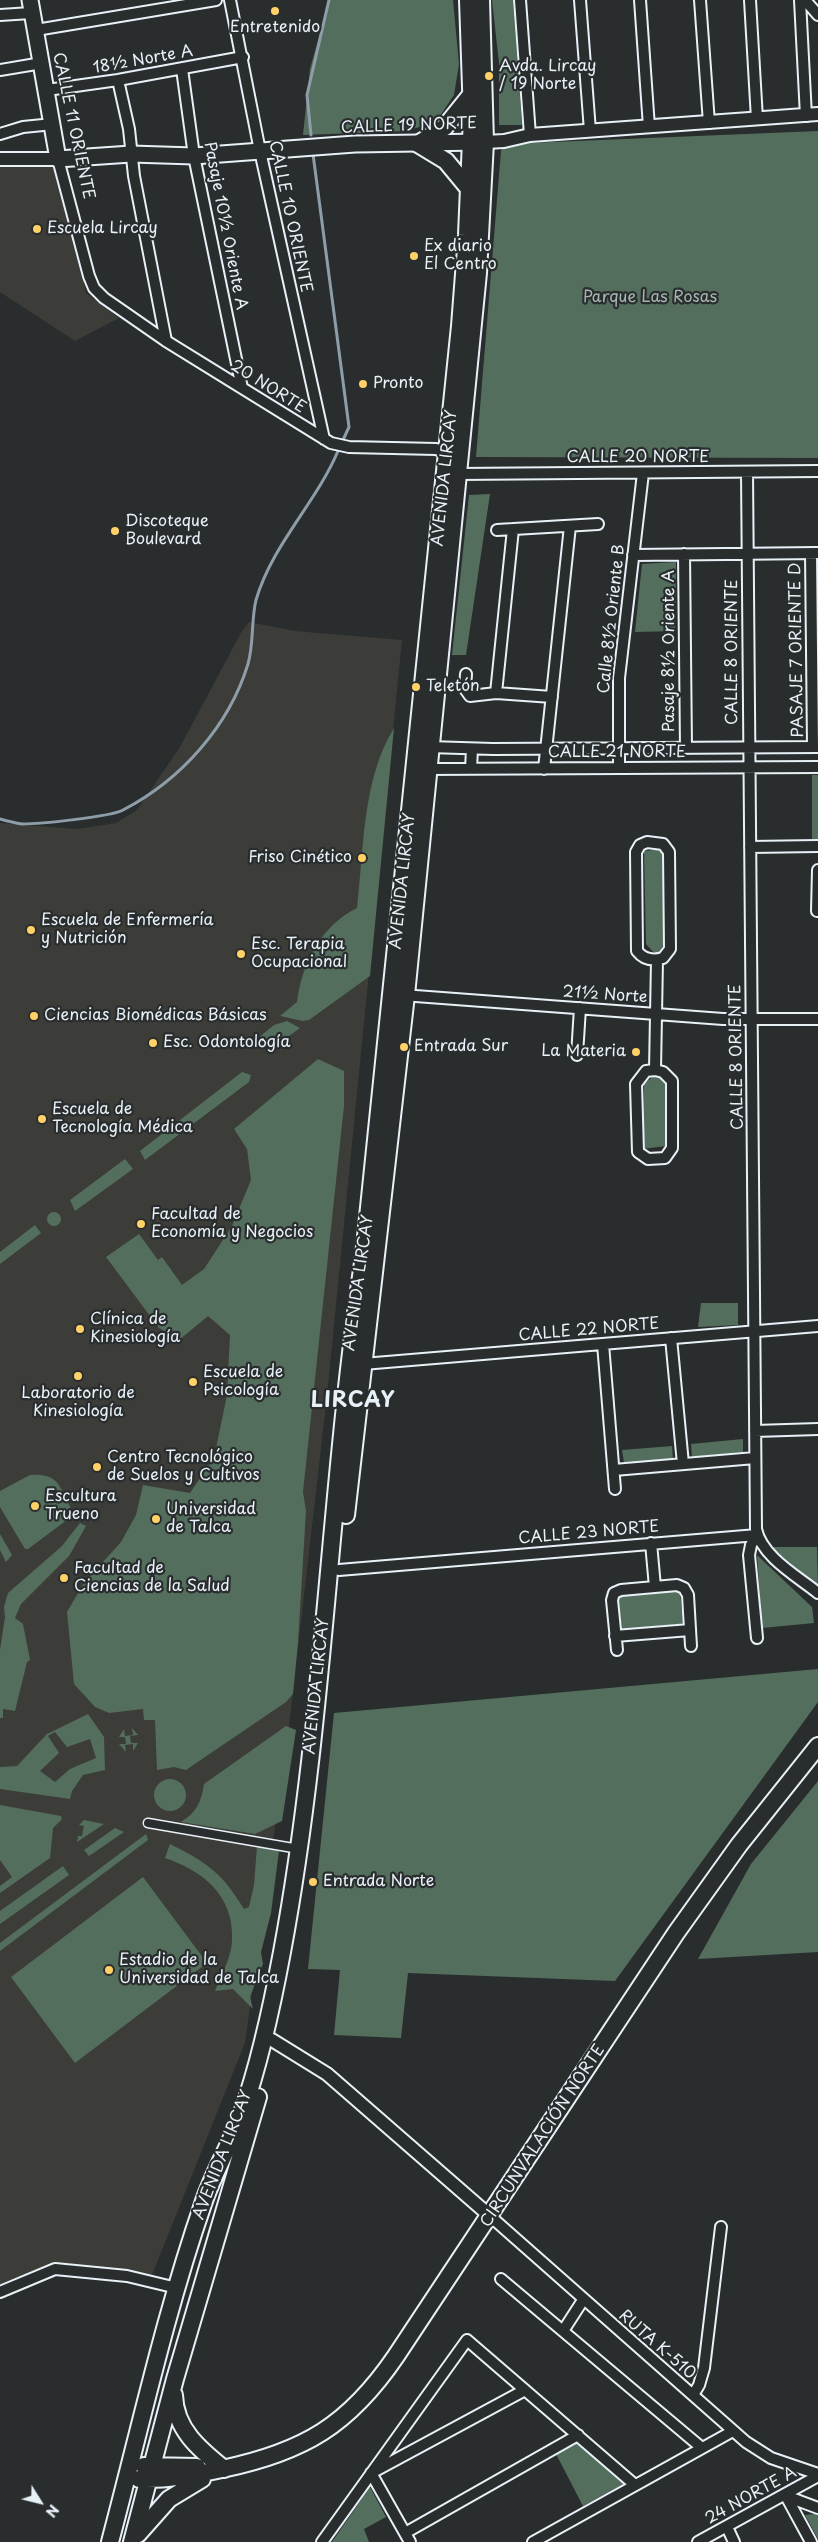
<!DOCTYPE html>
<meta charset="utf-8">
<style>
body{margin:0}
#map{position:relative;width:818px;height:2542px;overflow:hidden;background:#2a2d2e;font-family:"Playpen Sans",sans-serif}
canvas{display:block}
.north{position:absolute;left:15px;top:2477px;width:50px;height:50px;-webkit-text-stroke:4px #2a2d2e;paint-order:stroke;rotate:126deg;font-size:14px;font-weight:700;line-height:20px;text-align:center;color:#e8f1f8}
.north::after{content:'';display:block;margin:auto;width:18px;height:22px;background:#e8f1f8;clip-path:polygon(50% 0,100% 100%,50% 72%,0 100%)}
</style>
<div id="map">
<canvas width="818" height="2542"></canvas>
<div class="north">N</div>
</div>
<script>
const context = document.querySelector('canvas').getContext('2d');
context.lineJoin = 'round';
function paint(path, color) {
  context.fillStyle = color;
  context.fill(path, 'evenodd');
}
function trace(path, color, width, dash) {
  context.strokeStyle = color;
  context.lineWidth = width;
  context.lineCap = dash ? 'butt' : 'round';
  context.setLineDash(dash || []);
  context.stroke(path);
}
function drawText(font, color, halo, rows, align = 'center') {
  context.font = font + ' "Playpen Sans",sans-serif';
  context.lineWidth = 4.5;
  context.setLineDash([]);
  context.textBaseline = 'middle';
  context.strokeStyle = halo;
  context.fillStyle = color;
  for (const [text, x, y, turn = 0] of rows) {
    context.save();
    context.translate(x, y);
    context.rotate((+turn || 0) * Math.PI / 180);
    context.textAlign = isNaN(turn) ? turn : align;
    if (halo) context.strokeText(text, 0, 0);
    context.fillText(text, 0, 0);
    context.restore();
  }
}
const built = new Path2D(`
 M60,164L86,293L119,318L75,341L0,292V167Z
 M249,622L295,631L402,640L327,1396L289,1726L245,2043L152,2275L53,2264L0,2289V823L77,829L116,823L137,810L180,747L242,631Z`);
const green = new Path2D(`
 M329,0H453L459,64L454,95L436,122L406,131L303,135L310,69Z
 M492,0H513L522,125H499V63Z
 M818,131V458L476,457L501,151L504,144Z
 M490,494L466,655H452L469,495Z
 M676,562L675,631L635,632L642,564Z
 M394,728L370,976L309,1020L303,1021L280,1016L297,1002C302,963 321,926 357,908C364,849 362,780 394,728Z
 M812,775H818V839H812Z
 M663,849L666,940L657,956L646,944L644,851Z
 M287,1021L300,1028C286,1038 274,1050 258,1038L274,1025Z
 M318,1059L344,1071V1106L303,1492L306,1511L298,1642L293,1694L286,1702L186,1770L174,1767L157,1770L155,1720H144L143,1709L109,1713L95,1707L74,1684L67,1612L84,1583L121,1542L136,1515L143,1485L190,1493L214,1458L227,1395L230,1335L208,1316L179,1340L159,1328L106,1257L139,1234L158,1260L162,1257L182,1285L204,1269L232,1226L251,1180L247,1149L234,1129Z
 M242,1072L251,1075L249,1082L145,1160L140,1151Z
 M657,1073L669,1084L667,1146L642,1149L644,1084Z
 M125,1159L133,1169L75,1211L70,1200Z
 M47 1219a7 7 0 1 1 14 0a7 7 0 1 1-14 0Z
 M35,1225L41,1233L0,1264V1252Z
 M701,1303H738V1325L698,1327Z
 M743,1439V1452L692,1457L691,1444Z
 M672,1446L673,1460L624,1463L622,1450Z
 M30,1475C60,1473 59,1487 72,1510L71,1517L28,1549H25L0,1507V1491Z
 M80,1523L86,1526L69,1556L21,1604L15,1618L23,1624L30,1660L27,1662L15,1711L3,1709V1718H0V1650L5,1617L4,1607L8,1593L62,1546Z
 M0,1534L12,1555L6,1562L0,1550Z
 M771,1547H817L818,1587Z
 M757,1555L812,1607L814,1623L762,1628Z
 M680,1591L683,1624L622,1629L618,1596Z
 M818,1669V1702L615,1981L408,1973L401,2038L334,2035L340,1970L308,1969L334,1713Z
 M88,1714L104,1737L105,1770L83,1775L72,1791L70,1799L0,1789V1767L17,1766L47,1734ZM55,1732L67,1747L90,1739L96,1758L70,1769L55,1782L40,1771L59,1753L48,1736Z
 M286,1726L296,1730L282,1821L255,1834L181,1822C197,1812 201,1802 204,1784Z
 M132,1728L138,1735L130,1736L131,1743H138L133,1751V1744L125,1745L126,1752L119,1744H126L125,1737H119L124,1729L125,1736L133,1735Z
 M154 1795a16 16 0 1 1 32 0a16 16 0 1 1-32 0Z
 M818,1781V1952L698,1959L751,1864Z
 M0,1805L61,1816L62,1819L53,1828L50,1858L0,1893V1886L12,1877L0,1860Z
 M84,1820L104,1824L77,1842L78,1836H82L84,1826L79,1825Z
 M115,1828L124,1832L89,1856L84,1850Z
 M146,1834L148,1840L0,1951V1943Z
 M170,1844C208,1863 222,1873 244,1909L249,1907L254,1885L257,1846L279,1851L271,1913L261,1952L263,1964L250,1997L253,2009L233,1989L215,1991C221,1976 232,1956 232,1940C234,1895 203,1871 165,1858Z
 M63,1866L69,1875L0,1924V1911Z
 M143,1877L207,1963L75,2063L11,1977Z
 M578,2441L625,2483L583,2506L556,2454Z
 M370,2487L386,2517L364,2529L369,2542H332Z
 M815,2514L818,2515V2539L805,2515Z`);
const stream = new Path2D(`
 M311,135L307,95L329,0
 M313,154L349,427L343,440
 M0,819C7,821 15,823 22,824C39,824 110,817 123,810C181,780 229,726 248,664C254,643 251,620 256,600C272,545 316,503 338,451`);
const pedestrian = new Path2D(`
 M148,1823L299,1849`);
const minor = new Path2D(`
 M230,0L260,151L324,439
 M520,0L530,135
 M580,0L590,131
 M640,0L649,127
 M700,0L709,123
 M750,0L757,119
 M800,0L806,116
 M805,0L818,15
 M0,15L31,13
 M36,30L216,0
 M182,69L194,156L242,388
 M0,70L42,63
 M118,80L129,129L134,176L166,341
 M47,90L118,80L243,57
 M0,134L23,127L53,124
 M58,159L89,276L94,288L104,298L166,341L331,443L349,447L436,449L448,453
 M747,472L756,1529C762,1557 797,1576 818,1593
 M458,474L818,471
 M497,530L598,524
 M811,553L813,747
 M684,554L686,748
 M633,555L818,553
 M466,674L465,689L470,696L496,693L552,697
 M496,693L513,529
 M429,747L493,749L818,747
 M619,768V678L643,473
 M424,769L818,767
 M471,769L472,749
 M544,769L570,526
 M647,842L663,844L669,852L670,949L663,958C653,961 644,960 637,951L636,852L640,845Z
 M750,847L818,846
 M817,911L818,870
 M402,995L723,1019H818
 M577,1055L580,1008
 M655,1070L646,1071L636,1084L638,1152L648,1159L665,1158L672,1148V1081L663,1072L655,1070L657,960
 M671,1338L683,1464
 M603,1344L615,1489
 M363,1364L818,1326
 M755,1431L818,1429
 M614,1470L755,1458
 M651,1543L655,1587
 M339,1570L757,1535
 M615,1636L690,1630
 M757,1638L749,1555L751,1545L757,1535
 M617,1650L612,1600L614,1593L621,1590L677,1585L684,1588L688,1595L691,1646
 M490,2216L746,2442L771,2458L818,2474
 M501,2279L702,2448
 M0,2292L55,2269L127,2276L177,2288
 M563,2331L583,2300
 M693,2395L699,2385L704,2368L721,2227
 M786,2496L811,2542
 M786,2496L818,2508
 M727,2527L734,2542
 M405,2533L578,2435
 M322,2542L467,2340L635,2485
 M410,2542L371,2473L525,2390
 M533,2542L733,2431
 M698,2542L818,2476`);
const tertiary = new Path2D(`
 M485,142L504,141L530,135L818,114
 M0,159H58
 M272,2040L327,2074L490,2216`);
const secondary = new Path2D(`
 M30,0L58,159L131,154L194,156L355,144L482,142`);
const primary = new Path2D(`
 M418,144L445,127L470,96
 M418,144L446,161L470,190
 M346,1515L406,995L478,273L485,142L481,0
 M174,2395C175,2429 199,2449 224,2469
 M144,2466L197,2467
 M139,2479C168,2480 194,2475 222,2469C304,2452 349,2425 396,2356L676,1933L739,1845L818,1746
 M138,2534L169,2499L202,2479
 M110,2542C140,2429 165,2314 203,2204C213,2173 231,2144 242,2113C260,2062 272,2006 282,1952C325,1722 329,1487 364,1256L460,326L467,235L472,116L468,0
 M132,2542L175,2379L258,2097`);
const markers = [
 [275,11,5,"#ffd166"],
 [489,76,5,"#ffd166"],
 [37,229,5,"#ffd166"],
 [414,256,5,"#ffd166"],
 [363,384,5,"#ffd166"],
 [115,531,5,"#ffd166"],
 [416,687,5,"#ffd166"],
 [362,858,5,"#ffd166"],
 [31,930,5,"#ffd166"],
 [241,954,5,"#ffd166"],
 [34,1016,5,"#ffd166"],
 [153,1043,5,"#ffd166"],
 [404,1047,5,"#ffd166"],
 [636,1052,5,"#ffd166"],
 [42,1119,5,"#ffd166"],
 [141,1224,5,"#ffd166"],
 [80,1329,5,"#ffd166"],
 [78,1376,5,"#ffd166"],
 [193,1382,5,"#ffd166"],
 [97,1467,5,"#ffd166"],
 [35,1506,5,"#ffd166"],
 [156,1519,5,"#ffd166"],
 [64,1578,5,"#ffd166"],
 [313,1882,5,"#ffd166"],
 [109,1970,5,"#ffd166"]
];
const poiNames = [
 ["Entretenido",275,28,"center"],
 ["Avda. Lircay",499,67],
 ["/ 19 Norte",499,85],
 ["Escuela Lircay",47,229],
 ["Ex diario",424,247],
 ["El Centro",424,265],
 ["Pronto",373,384],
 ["Discoteque",125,522],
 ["Boulevard",125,540],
 ["Teletón",426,687],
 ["Friso Cinético",352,858,"right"],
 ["Escuela de Enfermería",41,921],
 ["y Nutrición",41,939],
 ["Esc. Terapia",251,945],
 ["Ocupacional",251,963],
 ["Ciencias Biomédicas Básicas",44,1016],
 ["Esc. Odontología",163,1043],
 ["Entrada Sur",414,1047],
 ["La Materia",626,1052,"right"],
 ["Escuela de",52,1110],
 ["Tecnología Médica",52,1128],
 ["Facultad de",151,1215],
 ["Economía y Negocios",151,1233],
 ["Clínica de",90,1320],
 ["Kinesiología",90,1338],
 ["Escuela de",203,1373],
 ["Psicología",203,1391],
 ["Laboratorio de",78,1394,"center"],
 ["Kinesiología",78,1412,"center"],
 ["Centro Tecnológico",107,1458],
 ["de Suelos y Cultivos",107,1476],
 ["Escultura",45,1497],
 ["Trueno",45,1515],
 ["Universidad",166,1510],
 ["de Talca",166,1528],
 ["Facultad de",74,1569],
 ["Ciencias de la Salud",74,1587],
 ["Entrada Norte",323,1882],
 ["Estadio de la",119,1961],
 ["Universidad de Talca",119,1979]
];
const streetNames = [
 ["18½ Norte A",143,60,-10],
 ["CALLE 11 ORIENTE",73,126,78],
 ["CALLE 19 NORTE",409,126,-2],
 ["CALLE 10 ORIENTE",290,217,78],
 ["Pasaje 10½ Oriente A",225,226,79],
 ["20 NORTE",268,387,32],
 ["CALLE 20 NORTE",638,458],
 ["AVENIDA LIRCAY",445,478,-84],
 ["Calle 8½ Oriente B",612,619,-84],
 ["PASAJE 7 ORIENTE D",797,650,-91],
 ["Pasaje 8½ Oriente A",670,651,-90],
 ["CALLE 8 ORIENTE",733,652,-90],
 ["CALLE 21 NORTE",617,753],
 ["AVENIDA LIRCAY",403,881,-84],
 ["21½ Norte",605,995,4],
 ["CALLE 8 ORIENTE",737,1057,-91],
 ["AVENIDA LIRCAY",359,1283,-82],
 ["CALLE 22 NORTE",589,1330,-5],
 ["CALLE 23 NORTE",589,1533,-5],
 ["AVENIDA LIRCAY",317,1686,-84],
 ["CIRCUNVALACIÓN NORTE",543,2136,-57],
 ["AVENIDA LIRCAY",223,2155,-69],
 ["RUTA K-510",657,2345,41],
 ["24 NORTE A",751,2496,-29]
];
const parkNames = [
 ["Parque Las Rosas",650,298]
];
const districtNames = [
 ["LIRCAY",353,1401]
];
paint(built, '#3c3c38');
paint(green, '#546e5d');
trace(stream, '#8e9ea9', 3);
trace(pedestrian, '#e8f1f8', 11);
trace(minor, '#e8f1f8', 14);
trace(tertiary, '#e8f1f8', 16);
trace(secondary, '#e8f1f8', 19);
trace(primary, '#e8f1f8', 20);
trace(pedestrian, '#2a2d2e', 8);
trace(minor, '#2a2d2e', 10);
trace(tertiary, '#2a2d2e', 12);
trace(secondary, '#2a2d2e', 15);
trace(primary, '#2a2d2e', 16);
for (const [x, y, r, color] of markers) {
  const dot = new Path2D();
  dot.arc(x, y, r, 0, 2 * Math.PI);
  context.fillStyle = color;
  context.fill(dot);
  trace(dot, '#2a2d2e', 2);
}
drawText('16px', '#e8f1f8', '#2a2d2e', poiNames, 'left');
drawText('16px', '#e8f1f8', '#2a2d2e', streetNames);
drawText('16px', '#a5b6b2', '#2a2d2e', parkNames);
context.letterSpacing = '1px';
drawText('bold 21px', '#e8f1f8', '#2a2d2e', districtNames);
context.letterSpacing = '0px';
</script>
